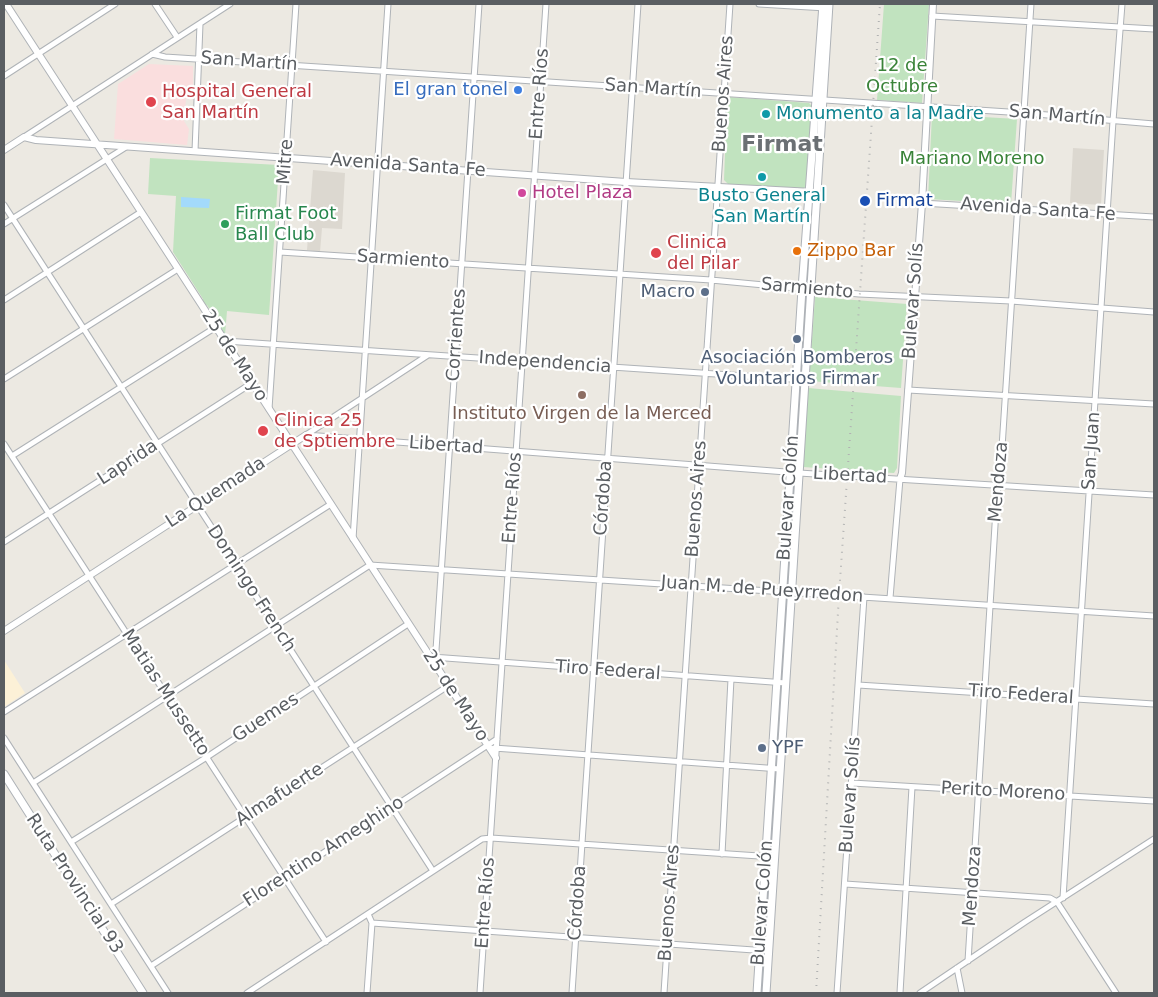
<!DOCTYPE html>
<meta charset="utf-8">
<style>
body{margin:0}
#map{position:relative;width:1158px;height:997px;overflow:hidden;background:#ece9e2;font-family:"DejaVu Sans",sans-serif}
canvas{display:block}
.frame{position:absolute;inset:0;border:5px solid #5a5e62;pointer-events:none}
</style>
<div id="map">
<canvas width="1158" height="997"></canvas>
<div class="frame"></div>
</div>
<script>
const context = document.querySelector('canvas').getContext('2d');
context.lineJoin = 'round';
function paint(path, color) {
  context.fillStyle = color;
  context.fill(path, 'evenodd');
}
function trace(path, color, width, dash) {
  context.strokeStyle = color;
  context.lineWidth = width;
  context.lineCap = dash ? 'butt' : 'round';
  context.setLineDash(dash || []);
  context.stroke(path);
}
function drawText(font, color, halo, rows, align = 'center') {
  context.font = font + ' "DejaVu Sans",sans-serif';
  context.lineWidth = 4.5;
  context.setLineDash([]);
  context.textBaseline = 'middle';
  context.strokeStyle = halo;
  context.fillStyle = color;
  for (const [text, x, y, turn = 0] of rows) {
    context.save();
    context.translate(x, y);
    context.rotate((+turn || 0) * Math.PI / 180);
    context.textAlign = isNaN(turn) ? turn : align;
    if (halo) context.strokeText(text, 0, 0);
    context.fillText(text, 0, 0);
    context.restore();
  }
}
const commercial = new Path2D(`
 M4,660L25,693L4,707Z`);
const education = new Path2D(`
 M1073,148L1104,150L1101,205L1070,203Z
 M313,170L345,173L342,229L322,228L320,252L307,250Z`);
const medical = new Path2D(`
 M149,64L193,66V92L186,99L184,121L189,129L187,145L114,139L118,84Z`);
const green = new Path2D(`
 M884,4H929L922,103L877,100Z
 M729,97L809,103L812,106L807,185L803,190L728,184L724,180L727,99Z
 M932,114L1017,119L1011,204L928,199Z
 M150,158L279,165L269,315L227,311L225,335L207,305L202,304L203,299L173,252L176,196L148,194Z
 M815,297L907,304L901,388L809,381Z
 M808,388L901,396L897,468L894,473L803,467Z`);
const water = new Path2D(`
 M181,197L210,199L209,208L181,207Z`);
const minor = new Path2D(`
 M155,4L177,37
 M759,4L826,8
 M932,16L1154,29
 M152,54L165,57L1024,113L1154,124
 M4,76L115,4
 M24,137L230,4
 M195,151L200,24
 M922,203L1154,217
 M4,205L433,871
 M4,224L126,147
 M280,252L711,280L859,294L1011,301L1154,312
 M4,300L141,212
 M225,341L805,380
 M4,379L178,269
 M908,390L1154,404
 M269,409L296,4
 M306,435L799,473L1154,495
 M306,435L428,355
 M4,444L326,942
 M12,456L216,327
 M353,539L388,4
 M4,542L252,383
 M890,598L900,479
 M432,657L786,683
 M435,665L479,4
 M858,685L1154,704
 M4,712L331,504
 M4,738L168,993
 M494,748L780,769
 M33,783L370,565L1154,616
 M852,783L1154,801
 M71,842L207,757L408,624
 M722,854L731,679
 M845,884L1050,898L1057,902L1116,993
 M1063,898L1113,121L1122,4
 M111,904L448,686
 M372,923L768,951
 M968,961L997,493L1000,478L1031,4
 M151,966L497,739
 M957,968L962,993
 M247,993L482,839L491,838L774,857
 M367,993L372,923L368,914
 M480,993L546,4
 M572,993L638,4
 M664,993L730,4
 M837,993L864,597
 M900,993L912,787
 M920,993L1025,922L1154,839`);
const tertiary = new Path2D(`
 M6,4L496,758
 M4,150L24,137L36,140L626,182L813,192
 M900,479L902,473L922,203L933,4
 M4,631L306,435`);
const secondary = new Path2D(`
 M4,774L143,993
 M757,993L802,289L823,4
 M766,993L829,4`);
const rail = new Path2D(`
 M816,993L839,595L880,4`);
const markers = [
 [518,90,5,"#3f7fe0"],
 [151,102,6,"#e0444e"],
 [766,114,5,"#0f9aa8"],
 [762,177,5,"#0f9aa8"],
 [522,193,5,"#d1479c"],
 [865,201,6,"#1a4fb4"],
 [225,224,5,"#2e9e5b"],
 [797,251,5,"#e8710a"],
 [656,253,6,"#e0444e"],
 [705,292,5,"#5c6f8a"],
 [797,339,5,"#5c6f8a"],
 [582,395,5,"#8d6e63"],
 [263,431,6,"#e0444e"],
 [762,748,5,"#5c6f8a"]
];
const streetNames = [
 ["San Martín",249,62,4],
 ["San Martín",653,89,4],
 ["Entre Ríos",540,94,-86],
 ["Buenos Aires",724,94,-86],
 ["San Martín",1057,116,5],
 ["Mitre",286,162,-86],
 ["Avenida Santa Fe",408,166,4],
 ["Avenida Santa Fe",1038,210,4],
 ["Sarmiento",403,260,4],
 ["Sarmiento",807,289,5],
 ["Bulevar Solís",914,301,-86],
 ["Corrientes",457,335,-86],
 ["25 de Mayo",234,356,57],
 ["Independencia",545,363,4],
 ["Libertad",446,446,4],
 ["San Juan",1092,451,-86],
 ["Laprida",128,463,-33],
 ["Libertad",850,476,3],
 ["Mendoza",999,482,-85],
 ["La Quemada",216,493,-33],
 ["Entre Ríos",513,498,-86],
 ["Córdoba",604,498,-86],
 ["Bulevar Colón",789,498,-86],
 ["Buenos Aires",697,499,-86],
 ["Domingo French",251,589,57],
 ["Juan M. de Pueyrredon",762,590,4],
 ["Tiro Federal",608,671,4],
 ["Matias Mussetto",165,693,57],
 ["Tiro Federal",1021,695,4],
 ["25 de Mayo",455,696,57],
 ["Guemes",266,718,-33],
 ["Perito Moreno",1003,792,3],
 ["Almafuerte",280,795,-33],
 ["Bulevar Solís",851,795,-86],
 ["Florentino Ameghino",324,852,-33],
 ["Ruta Provincial 93",74,884,57],
 ["Mendoza",973,886,-86],
 ["Entre Ríos",486,903,-86],
 ["Córdoba",578,903,-86],
 ["Buenos Aires",670,903,-86],
 ["Bulevar Colón",763,903,-86]
];
const parkNames = [
 ["12 de",902,66],
 ["Octubre",902,87],
 ["Mariano Moreno",972,159]
];
const shopNames = [
 ["El gran tonel",508,90]
];
const healthNames = [
 ["Hospital General",162,92],
 ["San Martín",162,113],
 ["Clinica",667,243],
 ["del Pilar",667,264],
 ["Clinica 25",274,421],
 ["de Sptiembre",274,442]
];
const cultureNames = [
 ["Monumento a la Madre",776,114],
 ["Busto General",762,196,"center"],
 ["San Martín",762,217,"center"]
];
const hotelNames = [
 ["Hotel Plaza",532,193]
];
const transitNames = [
 ["Firmat",876,201]
];
const leisureNames = [
 ["Firmat Foot",235,214],
 ["Ball Club",235,235]
];
const foodNames = [
 ["Zippo Bar",807,251]
];
const serviceNames = [
 ["Macro",695,292],
 ["Asociación Bomberos",797,358,"center"],
 ["Voluntarios Firmar",797,379,"center"],
 ["YPF",772,748,"left"]
];
const educationNames = [
 ["Instituto Virgen de la Merced",582,414]
];
const districtNames = [
 ["Firmat",782,145]
];
paint(commercial, '#fcf1d7');
paint(education, '#dcd8d0');
paint(medical, '#fadede');
paint(green, '#c1e3bf');
paint(water, '#a3dafb');
trace(minor, '#afb3b7', 7);
trace(tertiary, '#afb3b7', 8);
trace(secondary, '#aeb2b7', 9);
trace(minor, '#fff', 5);
trace(tertiary, '#fff', 6);
trace(secondary, '#fff', 7);
trace(rail, '#b1b2b2', 2, [1, 6]);
for (const [x, y, r, color] of markers) {
  const dot = new Path2D();
  dot.arc(x, y, r, 0, 2 * Math.PI);
  context.fillStyle = color;
  context.fill(dot);
  trace(dot, '#fff', 2);
}
drawText('18px', '#5a5e62', '#fff', streetNames);
drawText('18px', '#398338', '#fff', parkNames);
drawText('18px', '#366cbe', '#fff', shopNames, 'right');
drawText('18px', '#be3a42', '#fff', healthNames, 'left');
drawText('18px', '#0d838f', '#fff', cultureNames, 'left');
drawText('18px', '#b23c85', '#fff', hotelNames, 'left');
drawText('18px', '#164399', '#fff', transitNames, 'left');
drawText('18px', '#27864d', '#fff', leisureNames, 'left');
drawText('18px', '#c56008', '#fff', foodNames, 'left');
drawText('18px', '#4e5e75', '#fff', serviceNames, 'right');
drawText('18px', '#785e54', '#fff', educationNames);
drawText('bold 22px', '#6b7074', '#fff', districtNames);
</script>
